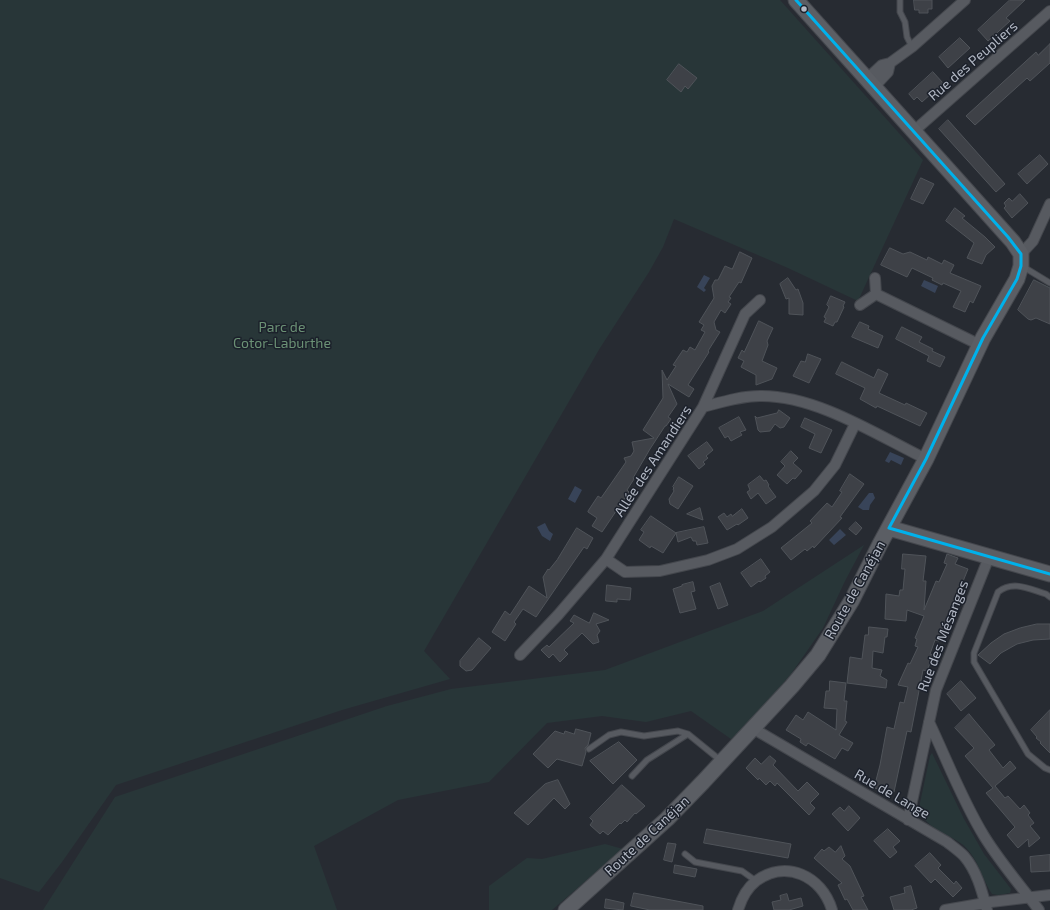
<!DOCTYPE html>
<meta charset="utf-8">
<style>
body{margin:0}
canvas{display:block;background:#272b32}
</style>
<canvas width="1050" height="910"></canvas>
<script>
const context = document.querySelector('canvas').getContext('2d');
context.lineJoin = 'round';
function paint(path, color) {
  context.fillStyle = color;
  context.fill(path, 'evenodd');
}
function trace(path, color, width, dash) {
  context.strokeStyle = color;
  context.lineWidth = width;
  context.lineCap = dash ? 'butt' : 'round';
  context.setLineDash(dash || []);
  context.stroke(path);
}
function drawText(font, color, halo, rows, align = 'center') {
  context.font = font + ' "Exo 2",sans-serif';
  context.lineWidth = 3;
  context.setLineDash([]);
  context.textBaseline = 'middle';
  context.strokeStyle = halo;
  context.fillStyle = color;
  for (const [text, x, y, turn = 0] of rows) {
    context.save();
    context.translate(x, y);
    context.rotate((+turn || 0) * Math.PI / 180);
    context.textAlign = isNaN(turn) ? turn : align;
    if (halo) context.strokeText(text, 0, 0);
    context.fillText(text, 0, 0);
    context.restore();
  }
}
const green = new Path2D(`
 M0,0H780L923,160L858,301L788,268L674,219L663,247L649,272L600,348L424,651L450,679L342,710L116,785L62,862L39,892L0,878Z
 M864,545L845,581L823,628L791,674L748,724L731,739L691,711L646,722L602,716L547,723L489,782L398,800L314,846L337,910H43L115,797L387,706L451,689L605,670L763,611Z
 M932,753L964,819L984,854L1011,889L1010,893L998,895L992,894C981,877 978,857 962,844C947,833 918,826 920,803L930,756Z
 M605,844L623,849L552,910H489V886L527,858L542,859Z`);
const water = new Path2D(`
 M704,275L710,278L704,288L706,290L704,292L697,287Z
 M924,280L938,286L935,293L921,286Z
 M890,452L904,458L901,465L891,460L889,463L885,461Z
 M575,486L582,490L575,503L568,499Z
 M869,493H873L875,498L870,505L869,510H863L858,507Z
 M545,523L549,531L553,534L550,541L542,536L537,527Z
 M840,529L846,535L834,545L829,540Z`);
const building = new Path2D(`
 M914,0H932V9H928V13H919V10H915Z
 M1010,0H1025L1006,18L1010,21L988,41L978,30Z
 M960,38L970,48L948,68L939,57Z
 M1050,44V63L1030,81L1027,78L975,125L966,116L1036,52L1038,55Z
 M679,64L697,78L688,89L685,86L681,92L667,80Z
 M933,72L943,83L922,102L917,97L914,100L909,94Z
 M948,120L1005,184L996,192L939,129Z
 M1040,155L1048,164L1027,184L1018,174Z
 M921,178L934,184L923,204L911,199Z
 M1020,194L1028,203L1012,218L1004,208L1006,206L1004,203L1009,198L1012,201Z
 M955,208L965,216L962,218L985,237L995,247L986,255L982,264L967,258L974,243L946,221Z
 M890,248L903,254L910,252L927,260L928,257L942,264L944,260L954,265L950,273L981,286L973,303L970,301L965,312L953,307L961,291L943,283L942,285L932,280L933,278L912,268L907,277L881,265Z
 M740,252L752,258L741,283L739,282L729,297L731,298L728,302L731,304L725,313L721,310L714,322L716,330L720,332L708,351L709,352L688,385L694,389L689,397L668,384L677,404L668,417L671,419L666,426H665L650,449L633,478L634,479L627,490L629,492L602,532L592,526L597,518L588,512V511L598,496L601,498L626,462L624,458L631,456L634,451L632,442L654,438L643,430L663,398L662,370L667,380L676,366L673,365L683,350L687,352L690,347L695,350L705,332L701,330L704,325L699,322L714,298L712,286L715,280H718L725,266L732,269Z
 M788,278L796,290L798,289L803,303V315L789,314V298L786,299L780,284Z
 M1034,280L1050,288V324L1036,318L1031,320L1028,319L1018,310Z
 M831,296L845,302L843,306L844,307L837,322H835L833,326L824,322L826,318L824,317L829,307L827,305Z
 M759,321L773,328L767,341L768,345L762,361L777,368L772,379L756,385V375L741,367L744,361L738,358L742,350L744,352Z
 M860,322L869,326L868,329L883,336L878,348L852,337Z
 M902,327L922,337L919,342L933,349L932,351L945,357L940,367L927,361L929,356L896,339Z
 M808,354L821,359L809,383L793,376L801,361L805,362Z
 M842,362L874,378L878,369L888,374L879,393L905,405L906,403L927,413L920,426L877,406L876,408L860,399L865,388L836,374Z
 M779,410L790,418L784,427L780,428L775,424L770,431L760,432L758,430L755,416L757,418L777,413Z
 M739,417L746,430L740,432L742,435L731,441L728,436L725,438L719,428Z
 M805,418L832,430L821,453L809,448L815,434L801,427Z
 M707,442L713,450L706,456L708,458L703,462L705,464L699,469L688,456Z
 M791,451L798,458L793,463L802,471L795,479L793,478L787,484L777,475L785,466L781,462Z
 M850,474L864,484L840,517L842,518L814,548L813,546L807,551L805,549L791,560L781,548L812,523L810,521L827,503L832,507L842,492L840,491Z
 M760,476L764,481L766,480L769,485L768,486L776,497L766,504L758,493L751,499L747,492L750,490L748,485Z
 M679,477L693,486L678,509L670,504L669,499L674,491L673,489L674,488L673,487Z
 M700,508L703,520L687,514Z
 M742,509L748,518L738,525L737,524L727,530L718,517L724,513L727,517L731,514L732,516Z
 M651,516L676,533L663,553L651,546L650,548L639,540L644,532L641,530Z
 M856,522L862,528L856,535L849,529Z
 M704,527L708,543L697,545L696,541H693L691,537L678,542L676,533Z
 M577,528L593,538L587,549L584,547L575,560L536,617L523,609L514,622L516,624L505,641L492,632L505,611L510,615L529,586L547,598L543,577L548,569L549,570L557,560Z
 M903,554L926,556L923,581H926L924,610L936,581L939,582L947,564L944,563L947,554L958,558L955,564L968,569L945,626H947L944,634L942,633L939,641L935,640L930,654L933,655L927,671L923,670L911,732L907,731L894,792L874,788L880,765L887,727L894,729L900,702L904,703L908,687L898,685L908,663L910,664L918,647L915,646L917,639L915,638L924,616L907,610L906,621L885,619L886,594L899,596L900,590H903L905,569H902Z
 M761,559L770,572L765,576L766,578L760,582L759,581L751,587L741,573Z
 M693,582L695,591L691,592L696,609L680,613L673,589L682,586V585Z
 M720,583L728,605L718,609L710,587Z
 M607,585L631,588L630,600L617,599V602L606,601Z
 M594,613L609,620L596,624L600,631L597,635L599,642L593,644L582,633L564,650L568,654L560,662L553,654L549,658L541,650L547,645L549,647L574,623L570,621L574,615L589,623Z
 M1037,624H1050V639L1033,640L1017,644L1001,653L990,664L978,655L991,643L1004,634L1020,628Z
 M869,627L888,629L887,637H885L883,653L873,651L872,668L882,670L880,676L887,680L886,688L847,683L850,657L862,659L865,635H868Z
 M479,638L491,648L472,670L466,671L460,666V661Z
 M830,681L846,683L844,701H847L845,721L847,722L839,735L853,743L848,751L842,748L835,759L808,743L806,746L800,742L801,739L786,730L796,715L803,720L808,712L836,730L837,709L824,708L826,691H829Z
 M961,681L976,698L961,711L947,694Z
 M1050,710V753L1040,743L1041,742L1036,738L1037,737L1031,730Z
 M969,714L995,745L989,750L1003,768L1010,761L1016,768L995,786L1005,798L1008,796L1020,809L1024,805L1030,813L1028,815L1034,823L1030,826L1040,838L1029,847L1028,839L1018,848L1007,835L1015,827L986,793L993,788L965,756L974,748L955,728Z
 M576,729L591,733L588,745L585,748L586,752L582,766L557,759L548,768L533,754L555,731L564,734L565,731L574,734Z
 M619,742L637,760L613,784L590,761Z
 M770,756L776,761L773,765L798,791L807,782L819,794L810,803L815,808L809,815L777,783L775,786L770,781L766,785L759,778L758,780L746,768L755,758L761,764Z
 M558,780L570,804L565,809L554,798L528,825L514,813L545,784Z
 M622,785L645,806L636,814L635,813L627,822L625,820L621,824L620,823L608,835L603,831L600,834L590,825L593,821L590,818Z
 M849,806L860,818L848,831L832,814L840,807L844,811Z
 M707,829L791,844L788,858L704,843Z
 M888,829L900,841L893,847L897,852L890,858L874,841Z
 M668,843L676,844L672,862L664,860Z
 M841,846L845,856L842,859L850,866L864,896L861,897L868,910H853L847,899L845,900L838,885L842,883L814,858L822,849L824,851L829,847L835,852Z
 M930,853L941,865L938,868L954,884L956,881L962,888L953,897L935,879L931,883L915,866Z
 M1050,855V871L1031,872L1030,857Z
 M675,865L697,869L695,877L674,873Z
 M911,886L917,908L911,910H894L890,897L905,893L904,888Z
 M634,893L703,906V910H650L631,906Z
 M787,894L789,901L801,898L803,906L789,910H774L772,902L781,900L780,896Z
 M606,899L624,903L623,910L605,908Z`);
const lane = new Path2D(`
 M900,0V12L905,22L907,37L912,47
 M1022,266L1050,283
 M1050,597L1046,594C1029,589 1013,580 998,592L974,653V662L1028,754L1045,768L1050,770
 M589,749L609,735L621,732L644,736L678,731L688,734
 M632,776L647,760L688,734L720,760
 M685,854L695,862L742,871L756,881`);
const street = new Path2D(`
 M867,79L882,65L890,63L912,47L965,0
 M874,87L888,72L890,63
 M914,131L1050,11
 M1021,254L1033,241L1050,204
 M875,278L876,294L980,345
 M860,305L876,294
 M703,407L745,314L760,300
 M606,559L625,572L660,571L708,560L737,549L772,527L814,491L835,465L855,424
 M520,655L558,615L606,559L703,407C722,402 741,396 760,396C816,395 877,435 926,459
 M929,722C947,760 962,800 984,836C1000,862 1020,885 1039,910
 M754,729L947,842C952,846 959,851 964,856C977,871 982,891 987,910
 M908,820L936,690L989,557
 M738,910C741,900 747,888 756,881C786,859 822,876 832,910
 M945,910L991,902L1050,895`);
const secondary = new Path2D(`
 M889,528L1050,574
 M566,910L667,819L703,782L792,686L818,655L852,600L880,544L926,459L983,338L1017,279L1021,266V254L1013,242L796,0`);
const bus1 = new Path2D(`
 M796,0L1008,237L1021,254V266L1017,279L983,338L926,459L889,528L1050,574`);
const markers = [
 [804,9,3.5,"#b1b7c3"]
];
const streetNames = [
 ["Rue des Peupliers",973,61,-41],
 ["Allée des Amandiers",653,461,-57],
 ["Route de Canéjan",855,590,-61],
 ["Rue des Mésanges",943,636,-69],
 ["Rue de Lange",892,794,30],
 ["Route de Canéjan",647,836,-43]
];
const parkNames = [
 ["Parc de",282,327],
 ["Cotor-Laburthe",282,343]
];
paint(green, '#283638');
paint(water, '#384459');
paint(building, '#3e4147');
trace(building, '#4f5359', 1);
trace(lane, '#44474d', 7);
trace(street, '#44474d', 12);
trace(secondary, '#44474d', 17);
trace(lane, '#575a60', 5);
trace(street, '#575a60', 10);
trace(secondary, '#5b5e64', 15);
trace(bus1, '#00b1eb', 3);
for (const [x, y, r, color] of markers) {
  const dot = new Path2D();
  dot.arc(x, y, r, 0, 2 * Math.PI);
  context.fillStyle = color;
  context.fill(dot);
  trace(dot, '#1c212b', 1.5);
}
drawText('14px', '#b1b7c3', '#1c212b', streetNames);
drawText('14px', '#6b9175', '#1c212b', parkNames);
</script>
